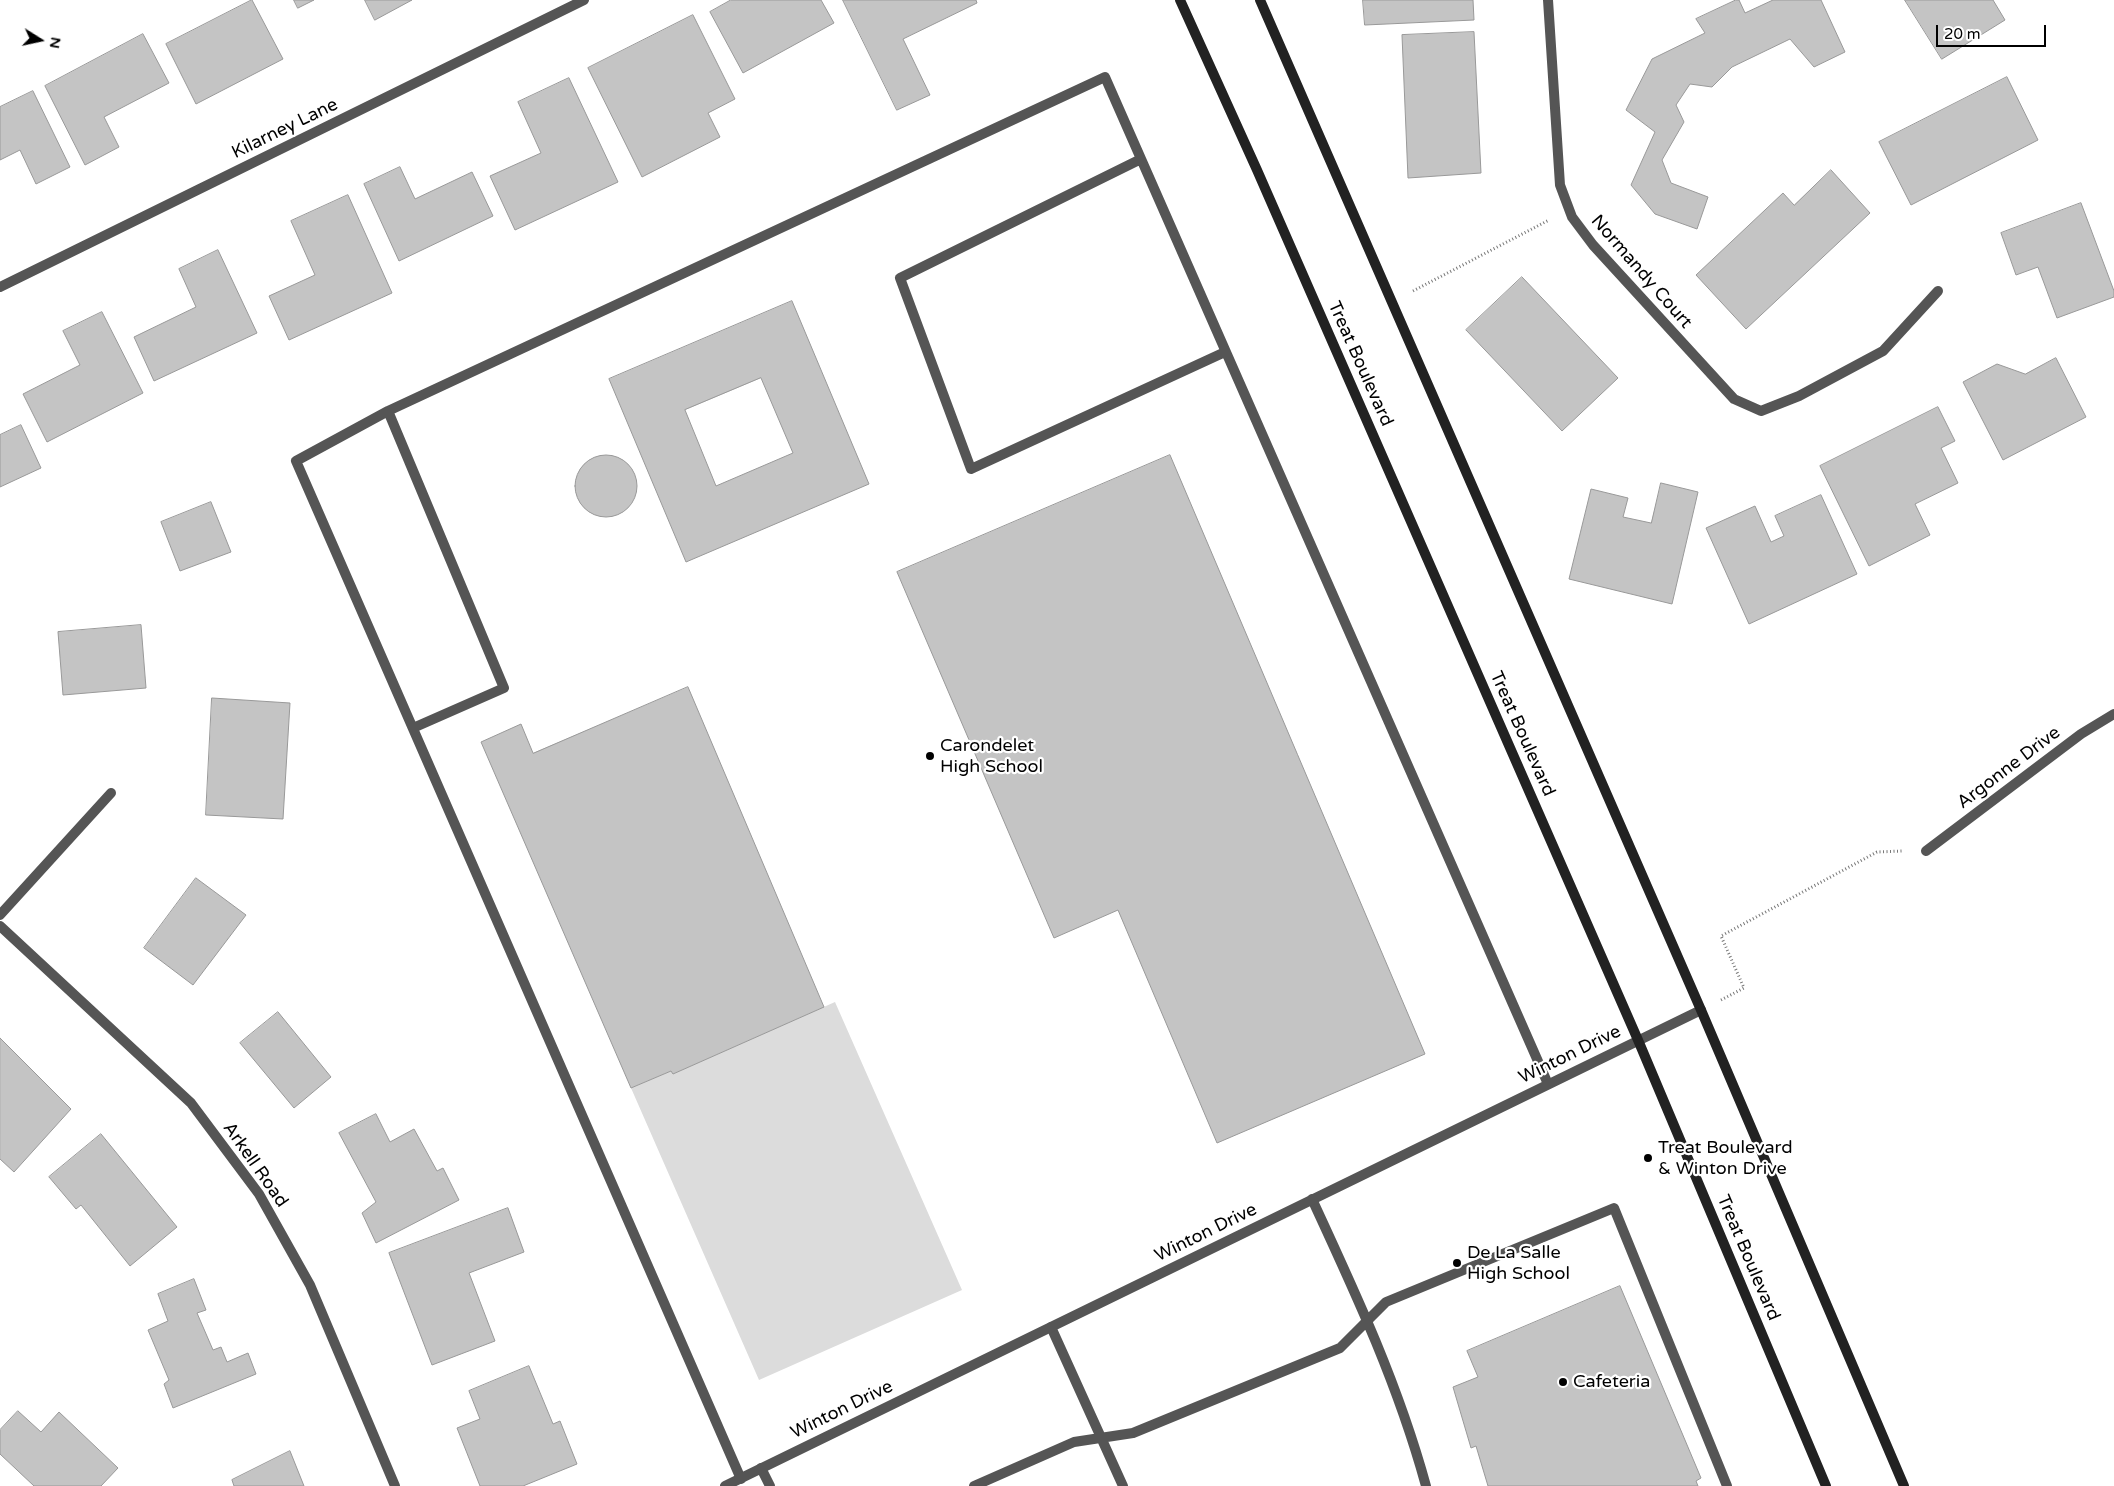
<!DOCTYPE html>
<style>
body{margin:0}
#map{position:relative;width:2114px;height:1486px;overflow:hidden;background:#fff;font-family:"Varela Round",sans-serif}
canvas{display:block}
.north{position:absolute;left:15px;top:15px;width:50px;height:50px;-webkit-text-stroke:4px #fff;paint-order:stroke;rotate:100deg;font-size:14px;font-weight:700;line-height:20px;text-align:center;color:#000}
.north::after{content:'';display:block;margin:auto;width:18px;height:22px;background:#000;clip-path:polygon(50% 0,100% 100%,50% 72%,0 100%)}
.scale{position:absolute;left:1936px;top:25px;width:110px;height:22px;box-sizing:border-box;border:2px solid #000;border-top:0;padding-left:6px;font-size:15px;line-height:18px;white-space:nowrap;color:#000;-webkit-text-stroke:4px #fff;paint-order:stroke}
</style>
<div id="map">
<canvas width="2114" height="1486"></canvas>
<div class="north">N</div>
<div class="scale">20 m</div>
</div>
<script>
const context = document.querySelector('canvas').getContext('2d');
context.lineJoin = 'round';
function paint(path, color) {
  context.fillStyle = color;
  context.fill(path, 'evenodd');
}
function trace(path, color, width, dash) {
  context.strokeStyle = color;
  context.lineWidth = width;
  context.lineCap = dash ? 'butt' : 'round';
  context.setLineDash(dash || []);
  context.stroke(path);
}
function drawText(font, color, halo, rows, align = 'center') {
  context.font = font + ' "Varela Round",sans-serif';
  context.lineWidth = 4.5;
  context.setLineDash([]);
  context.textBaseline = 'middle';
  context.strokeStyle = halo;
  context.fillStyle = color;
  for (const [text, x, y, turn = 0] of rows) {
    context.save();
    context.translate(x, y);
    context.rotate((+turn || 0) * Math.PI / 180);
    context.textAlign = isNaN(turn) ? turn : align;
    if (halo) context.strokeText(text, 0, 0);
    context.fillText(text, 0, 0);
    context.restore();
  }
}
const green = new Path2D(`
 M835,1002L962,1290L759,1380L631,1088L671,1071L673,1074Z`);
const building = new Path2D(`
 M252,0L283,59L196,104L166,44Z
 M294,0H314L298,8Z
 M365,0H412L375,20Z
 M731,0H821L834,23L743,73L710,12Z
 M843,0H976L977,3L903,39L930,95L897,110Z
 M1363,0H1473L1474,20L1365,25Z
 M1736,0H1739L1745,13L1773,0H1821L1845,52L1814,67L1790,39L1732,67L1712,87L1690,84L1676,105L1684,122L1662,160L1671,183L1708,197L1697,229L1655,214L1631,185L1655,132L1626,110L1652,59L1705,33L1696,19Z
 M1905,0H1993L2005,20L1942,59Z
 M693,15L735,99L708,113L720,137L642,177L588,68Z
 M1474,32L1481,173L1408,178L1402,35Z
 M143,34L169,83L104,117L119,147L85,165L45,86Z
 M2007,77L2038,140L1911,205L1879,142Z
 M569,78L618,182L515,230L490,176L541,153L518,102Z
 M33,91L70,167L36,184L20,150L0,160V107Z
 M400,167L415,199L472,172L493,216L399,261L364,184Z
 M1831,170L1870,213L1746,329L1696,275L1783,193L1794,205Z
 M348,195L392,293L289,340L269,296L315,275L291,221Z
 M2081,203L2114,291V297L2057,318L2038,267L2016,275L2001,233Z
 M218,250L257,333L154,381L134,337L196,307L179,269Z
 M1522,277L1618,378L1562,431L1466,330Z
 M792,301L869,484L686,562L609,379ZM761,378L793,453L716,486L685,410Z
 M102,312L143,393L47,442L23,394L80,365L63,331Z
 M2056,358L2086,417L2003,460L1963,382L1997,364L2025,374Z
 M1938,407L1955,441L1941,448L1958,483L1915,504L1930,535L1869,566L1820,466Z
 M21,425L41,468L0,487V435Z
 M575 486a31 31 0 1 1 62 0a31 31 0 1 1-62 0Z
 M1170,455L1425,1054L1217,1143L1118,910L1054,938L897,572Z
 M1661,483L1698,492L1672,604L1569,579L1591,489L1628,498L1623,517L1651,523Z
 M1821,495L1857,574L1749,624L1706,528L1755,506L1771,542L1784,536L1775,516Z
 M211,502L231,552L180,571L161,522Z
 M141,625L146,688L63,695L58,632Z
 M688,687L824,1007L673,1074L671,1071L631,1088L481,742L521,724L533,753Z
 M212,698L290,703L283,819L206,815Z
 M196,878L246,915L193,985L144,948Z
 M278,1012L331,1077L294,1108L240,1043Z
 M0,1038L71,1109L14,1172L0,1159Z
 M376,1114L390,1142L414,1129L437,1171L443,1168L459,1200L376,1243L362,1213L376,1202L339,1133Z
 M101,1134L177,1227L130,1266L81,1205L76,1209L49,1177Z
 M508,1208L524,1252L469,1273L495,1341L432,1365L389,1253Z
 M194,1279L206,1310L197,1313L213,1350L221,1347L227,1362L248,1353L256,1374L173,1408L164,1384L169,1380L148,1330L168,1321L158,1294Z
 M1620,1286L1701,1478L1696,1481L1698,1486H1488L1476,1446L1471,1448L1453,1387L1478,1377L1467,1351Z
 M529,1366L553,1424L560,1421L577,1464L523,1486H480L457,1428L480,1419L469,1391Z
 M18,1411L41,1432L59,1412L118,1468L101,1486H34L0,1454V1430Z
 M290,1451L304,1486H234L232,1480Z`);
const path = new Path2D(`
 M1413,291L1549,220
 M1721,1000L1744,988L1721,936L1877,852L1903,851`);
const service = new Path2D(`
 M1141,159L900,278L971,469L1225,352
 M388,411L1105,77L1548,1084
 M413,728L504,688L388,411L296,461L710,1408L741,1479
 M1312,1199C1356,1294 1398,1384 1426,1486
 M1051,1327L1123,1486
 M761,1468L770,1486
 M974,1486L1074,1442L1133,1433L1340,1348L1386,1302L1614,1208L1727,1486`);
const minor = new Path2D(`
 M1548,0L1560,185L1572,217L1593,245L1734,399L1761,411L1799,396L1883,351L1938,291
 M0,287L584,0
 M1926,851L2081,734L2114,714
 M0,915L111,793
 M0,926L191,1103L259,1194L310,1285L395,1486
 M725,1486L1701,1010`);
const secondary = new Path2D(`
 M1180,0L1257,170L1638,1040L1826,1486
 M1260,0L1701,1010L1904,1486`);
const markers = [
 [930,756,5,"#000"],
 [1648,1158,5,"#000"],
 [1457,1263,5,"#000"],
 [1563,1382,5,"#000"]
];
const streetNames = [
 ["Kilarney Lane",285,129,-26],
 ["Normandy Court",1641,272,49],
 ["Treat Boulevard",1360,364,66],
 ["Treat Boulevard",1522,734,66],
 ["Argonne Drive",2009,768,-37],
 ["Winton Drive",1570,1055,-26],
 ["Arkell Road",255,1165,55],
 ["Winton Drive",1206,1233,-26],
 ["Treat Boulevard",1748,1258,67],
 ["Winton Drive",842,1410,-26]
];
const poiNames = [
 ["Carondelet",940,746],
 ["High School",940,767],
 ["Treat Boulevard",1658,1148],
 ["& Winton Drive",1658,1169],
 ["De La Salle",1467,1253],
 ["High School",1467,1274],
 ["Cafeteria",1573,1382]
];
paint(green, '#dcdcdc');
paint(building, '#c4c4c4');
trace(building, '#999', 1);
trace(path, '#777', 3, [1, 2.5]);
trace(service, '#555', 10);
trace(minor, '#555', 10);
trace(secondary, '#222', 10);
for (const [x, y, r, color] of markers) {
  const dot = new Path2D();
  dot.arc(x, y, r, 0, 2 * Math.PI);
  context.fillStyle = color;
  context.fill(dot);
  trace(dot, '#fff', 2);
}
drawText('18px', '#000', '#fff', streetNames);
drawText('18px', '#000', '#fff', poiNames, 'left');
</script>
